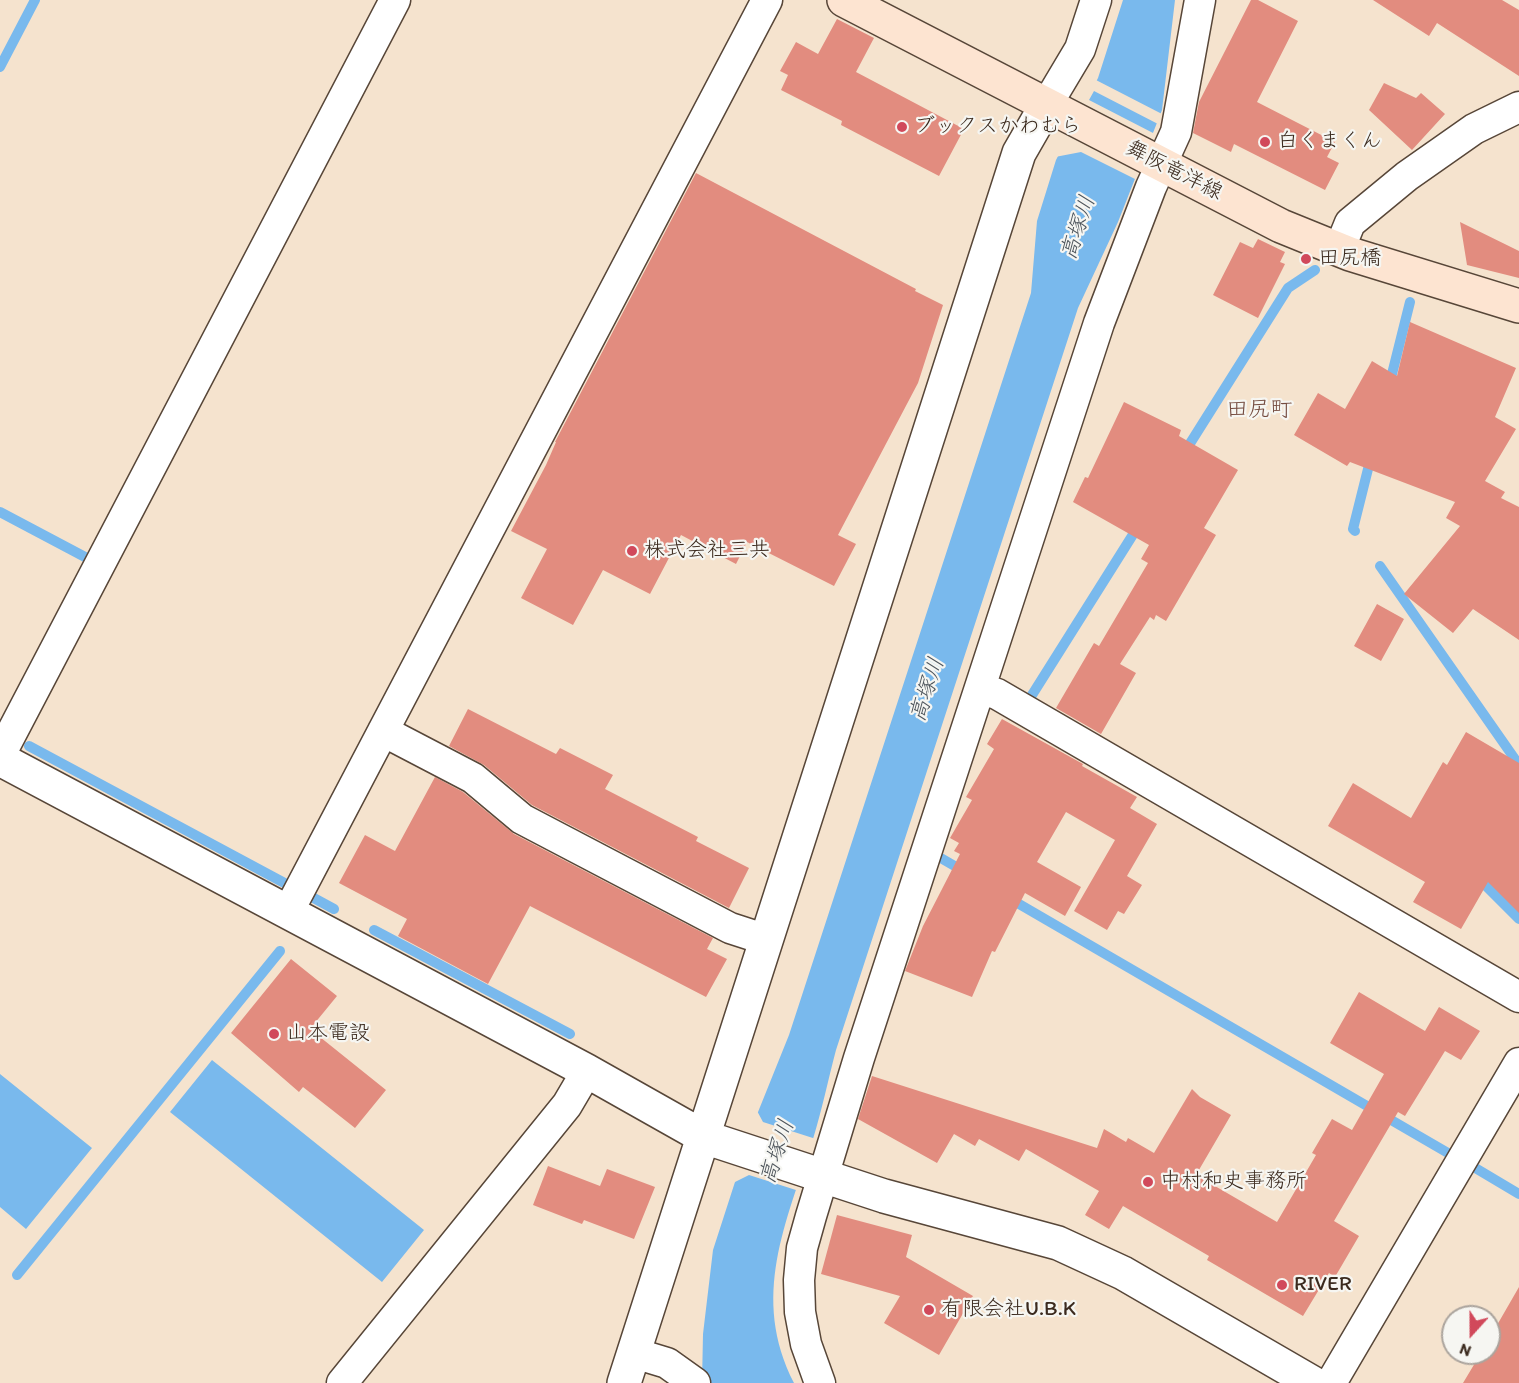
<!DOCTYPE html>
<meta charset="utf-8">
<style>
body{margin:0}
#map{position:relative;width:1519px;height:1383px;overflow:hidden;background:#f5e3ce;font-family:Itim,sans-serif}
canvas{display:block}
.north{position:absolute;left:1441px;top:1305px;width:60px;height:60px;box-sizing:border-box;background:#f6f6f2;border:2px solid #aba49d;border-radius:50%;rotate:201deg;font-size:16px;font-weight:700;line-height:24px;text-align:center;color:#3b2a1e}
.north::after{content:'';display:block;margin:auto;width:21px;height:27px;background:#d1495b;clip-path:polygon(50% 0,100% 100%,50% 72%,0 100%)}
</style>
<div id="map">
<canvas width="1519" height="1383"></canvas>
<div class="north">N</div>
</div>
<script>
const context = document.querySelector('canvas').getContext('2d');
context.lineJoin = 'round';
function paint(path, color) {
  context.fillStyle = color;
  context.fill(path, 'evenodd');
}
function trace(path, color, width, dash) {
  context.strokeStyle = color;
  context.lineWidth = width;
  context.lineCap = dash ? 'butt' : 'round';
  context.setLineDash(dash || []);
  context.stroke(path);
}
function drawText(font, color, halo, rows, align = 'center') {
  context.font = font + ' Itim,"Klee One",sans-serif';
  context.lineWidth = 4.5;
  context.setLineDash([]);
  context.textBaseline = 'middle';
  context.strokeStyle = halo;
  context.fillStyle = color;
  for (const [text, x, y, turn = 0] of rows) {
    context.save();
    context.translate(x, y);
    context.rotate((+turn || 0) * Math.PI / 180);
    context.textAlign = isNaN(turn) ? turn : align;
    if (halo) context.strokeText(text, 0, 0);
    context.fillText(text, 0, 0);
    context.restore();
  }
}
const water = new Path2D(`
 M1123,0H1175L1162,110L1118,222L1078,308L836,1050C828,1080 822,1110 813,1139C786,1223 750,1297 794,1383H702L703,1334L713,1250L756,1117L789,1035L1031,293L1037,221L1056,160L1098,78Z
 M212,1060L424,1230L382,1282L170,1112Z
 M0,1074L92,1148L26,1229L0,1207Z`);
const pier = new Path2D(`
 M1094,79L1162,114L1158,124L1094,91L1089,100L1155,134L1137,180L1081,152L1055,157Z
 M756,1109L763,1122L816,1139L799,1191L749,1175L731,1184Z`);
const stream = new Path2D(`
 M0,67L35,0
 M1389,386L1410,302
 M1184,453L1288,288L1315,270
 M0,512L85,557
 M1355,531L1353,529L1371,457
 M1380,566L1519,765
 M1032,695L1139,525
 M29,746L290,886
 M939,857L965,872
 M1477,877L1519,919
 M310,896L334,909
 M1007,897L1448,1153
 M374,930L570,1034
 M1477,1169L1519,1194
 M17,1275L280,951`);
const building = new Path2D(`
 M1251,0H1258L1298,21L1257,102L1335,142L1327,157L1339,163L1325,190L1234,144L1231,152L1193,133L1199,102Z
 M1373,0H1502L1519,10V76L1437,23L1429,36Z
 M837,19L874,38L856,72L964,129L939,176L841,125L842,121L781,90L788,75L780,71L796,42L818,54Z
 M1384,83L1416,98L1421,93L1445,114L1412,150L1369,110Z
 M696,173L916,289L915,291L943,305L918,383L838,535L856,544L834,586L747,542L736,564L681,535L650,594L603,570L573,625L521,598L547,549L511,531L546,465L556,442H555Z
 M1460,222L1519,251V278L1467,265Z
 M1258,239L1285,252L1280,262L1285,264L1258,318L1213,295L1240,242L1253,248Z
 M1410,322L1516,368L1495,417L1516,429L1485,481L1505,492L1501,498L1519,507V640L1473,609L1453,633L1404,594L1460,526L1446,518L1455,502L1350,462L1347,466L1294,435L1318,393L1345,409L1372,361L1397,376Z
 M1124,402L1181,430L1179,436L1238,470L1204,528L1216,535L1166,621L1156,615L1154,620L1150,617L1120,664L1136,673L1101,734L1056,708L1094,643L1099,646L1148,563L1141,559L1149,545L1073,502L1085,477L1088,478Z
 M1377,604L1404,619L1381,661L1354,646Z
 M468,709L556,754L560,748L613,775L605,789L698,837L696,841L749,868L729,908L532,805L484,765L449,746Z
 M1002,719L1083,764L1082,766L1137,797L1130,808L1157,824L1127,876L1142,885L1124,914L1118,911L1107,930L1074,911L1115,840L1066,812L1037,862L1081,887L1065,916L1025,893L995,952L992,951L972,997L905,971L923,926L960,854L954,851L959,843L950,838L972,800L966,797L994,749L987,744Z
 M1466,732L1519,763V913L1488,882L1461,929L1413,902L1425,882L1328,826L1353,783L1411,818L1443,762L1447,765Z
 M435,777L463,792L514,834L713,938L707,949L727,959L706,997L530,906L488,984L398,936L407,919L339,883L365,835L395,851Z
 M291,959L337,996L310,1029L386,1090L355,1128L303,1087L299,1092L231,1033Z
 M1359,992L1425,1031L1439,1007L1480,1031L1461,1060L1445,1051L1405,1116L1398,1112L1334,1221L1359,1236L1335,1277L1329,1273L1303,1316L1207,1260L1209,1256L1123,1206L1109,1229L1085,1215L1099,1191L1026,1149L1019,1161L979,1139L975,1146L954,1134L937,1163L858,1119L872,1076L1097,1148L1104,1129L1126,1142L1128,1138L1154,1153L1192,1089L1200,1097L1231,1115L1196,1175L1277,1222L1316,1155L1312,1153L1332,1119L1352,1130L1384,1074L1330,1043Z
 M548,1166L600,1186L607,1169L655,1187L634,1239L584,1220L582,1224L533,1205Z
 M837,1215L912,1235L906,1257L973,1296L939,1355L884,1323L900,1296L821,1274Z
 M1519,1287V1383H1463L1481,1353H1489V1339Z`);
const minor = new Path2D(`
 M1046,106L1080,49L1096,0
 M1339,250L1350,223L1407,176L1474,129L1519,107
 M980,688L997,694L1519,997
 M383,731L473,778L522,819L730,928L767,940
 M0,755L395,0
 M288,912L767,0
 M634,1353L667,1363L695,1383
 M342,1383L567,1105L587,1071
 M820,1383L806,1344L800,1312L799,1280L802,1248L811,1216L859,1058L1099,323L1151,187L1176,132L1200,0
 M1331,1383L1519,1063`);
const tertiary = new Path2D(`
 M0,759L587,1071L704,1137L884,1196L1058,1243L1123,1273L1313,1383
 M624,1383L1019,153L1046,106`);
const secondary = new Path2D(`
 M844,0L1281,226L1350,254L1519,306`);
const markers = [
 [902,127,6,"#d1495b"],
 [1265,142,6,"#d1495b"],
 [1306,259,6,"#d1495b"],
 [632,551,6,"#d1495b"],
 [274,1034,6,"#d1495b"],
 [1148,1182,6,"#d1495b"],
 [1282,1285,6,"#d1495b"],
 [929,1310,6,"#d1495b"]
];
const poiNames = [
 ["ブックスかわむら",914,127],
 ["白くまくん",1277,142],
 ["田尻橋",1318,259],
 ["株式会社三共",644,551],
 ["山本電設",286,1034],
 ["中村和史事務所",1160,1182],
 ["RIVER",1294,1285],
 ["有限会社U.B.K",941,1310]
];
const streetNames = [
 ["舞阪竜洋線",1174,171,27]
];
const waterNames = [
 ["高塚川",1079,228,-72],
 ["高塚川",928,690,-72],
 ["高塚川",778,1152,-72]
];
const neighbourhoodNames = [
 ["田尻町",1259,410]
];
paint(water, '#79b9ed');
paint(pier, '#f5e3ce');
trace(stream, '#79b9ed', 10);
paint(building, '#e28c7f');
trace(minor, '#574638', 33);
trace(tertiary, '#574638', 36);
trace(secondary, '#574638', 36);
trace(minor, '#fff', 30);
trace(tertiary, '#fff', 33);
trace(secondary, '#fde4d1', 33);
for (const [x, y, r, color] of markers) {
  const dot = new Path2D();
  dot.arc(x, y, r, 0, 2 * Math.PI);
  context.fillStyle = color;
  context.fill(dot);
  trace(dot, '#f6f6f2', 2);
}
drawText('21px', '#3b2a1e', '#f6f6f2', poiNames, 'left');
drawText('21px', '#3b2a1e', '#f6f6f2', streetNames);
drawText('italic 22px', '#4e555c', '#f6f6f2', waterNames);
drawText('22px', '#754c40', '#f6f6f2', neighbourhoodNames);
</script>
